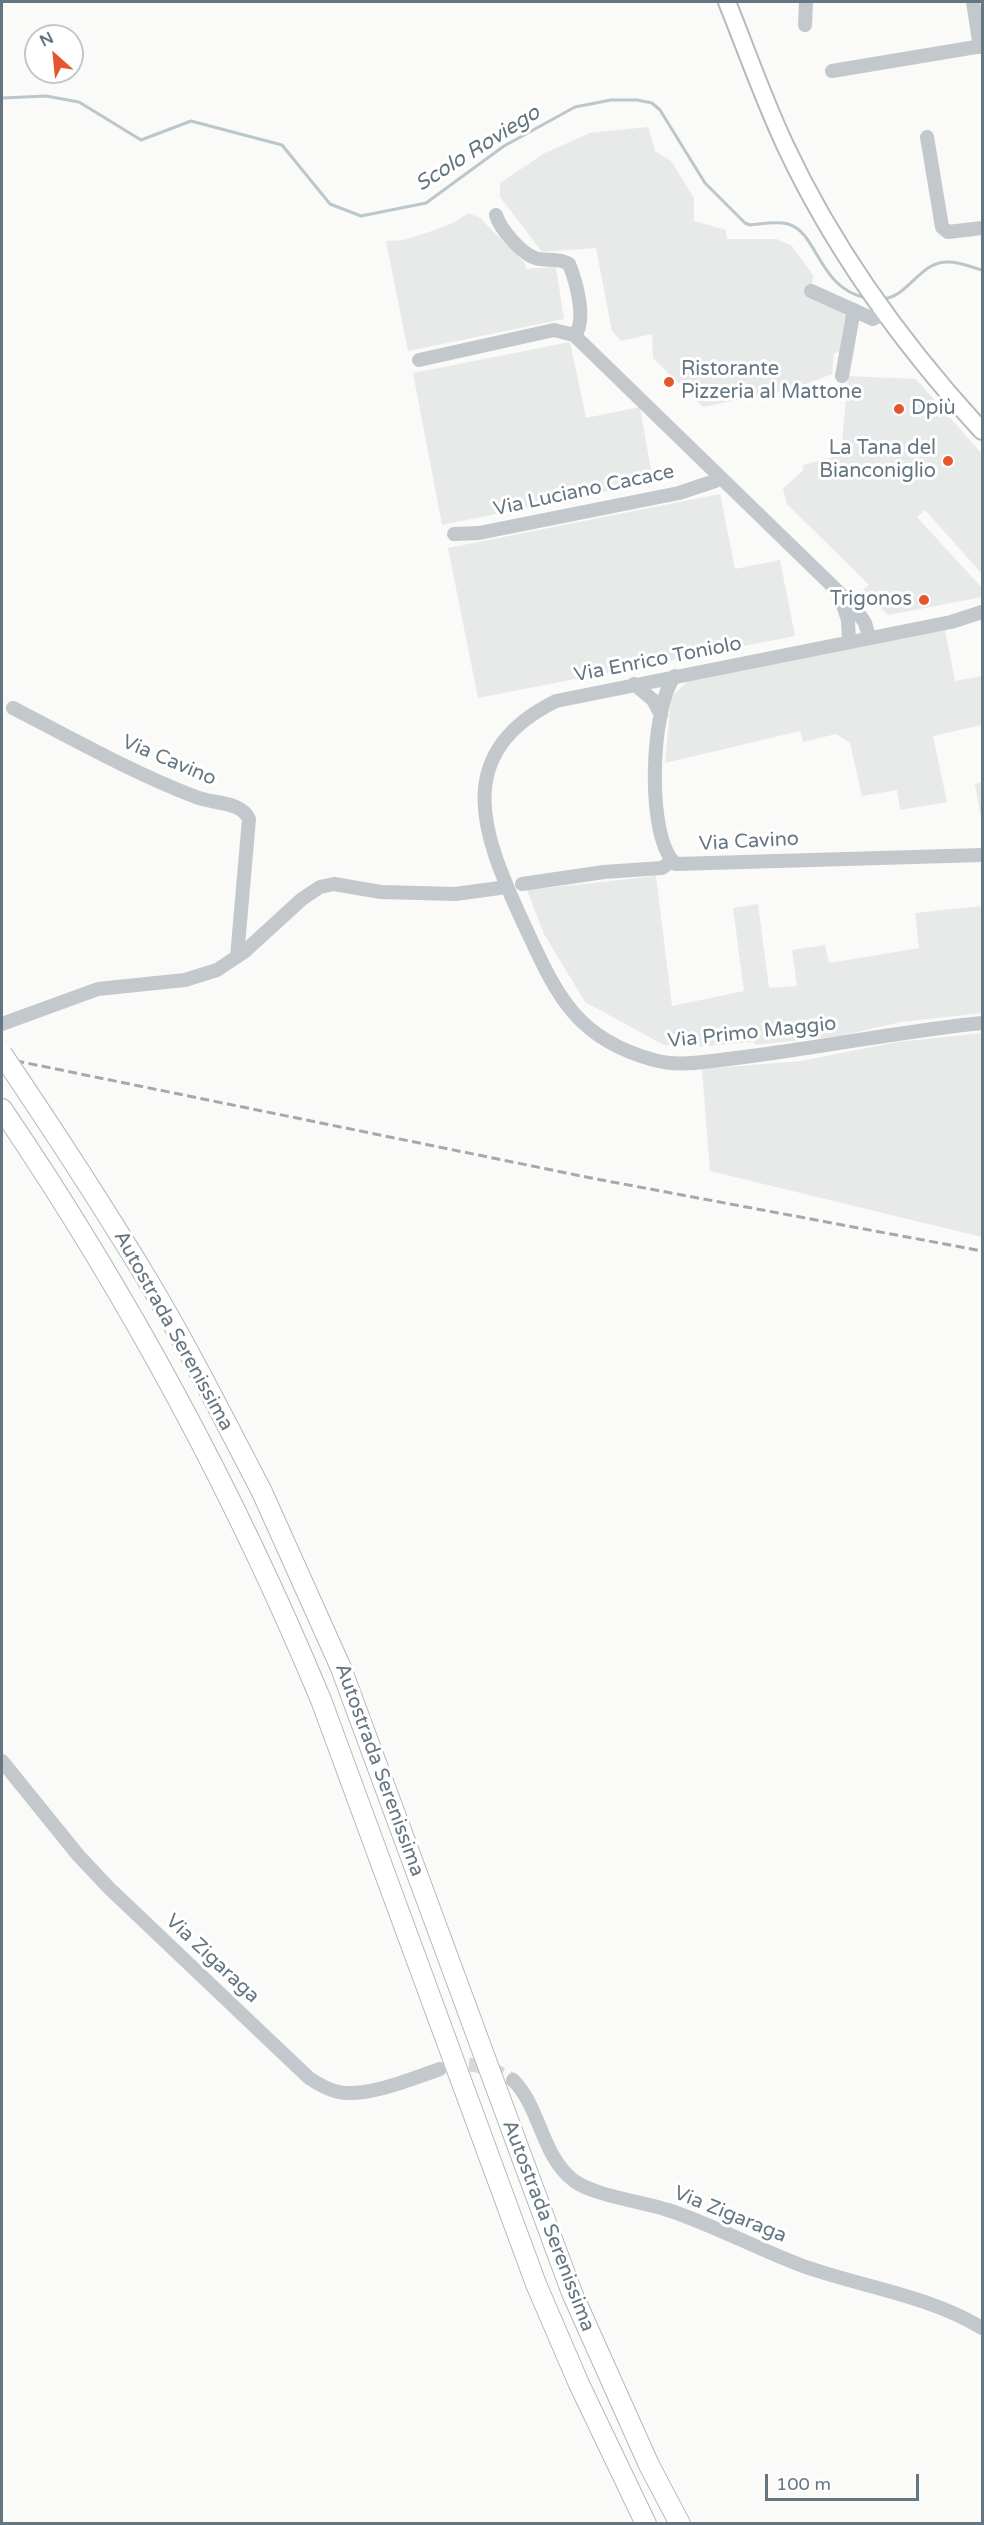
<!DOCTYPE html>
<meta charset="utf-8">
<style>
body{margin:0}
#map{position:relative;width:984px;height:2525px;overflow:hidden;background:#fafaf8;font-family:"Varela Round",sans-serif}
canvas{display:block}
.frame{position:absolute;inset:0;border:3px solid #657683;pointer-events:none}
.north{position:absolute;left:24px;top:24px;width:60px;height:60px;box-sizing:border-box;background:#fff;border:2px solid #c1c8cd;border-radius:50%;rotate:333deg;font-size:16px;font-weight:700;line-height:24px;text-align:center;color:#657683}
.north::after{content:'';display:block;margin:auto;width:21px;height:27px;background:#e4572e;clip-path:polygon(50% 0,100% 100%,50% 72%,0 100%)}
.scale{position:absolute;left:765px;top:2474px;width:154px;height:27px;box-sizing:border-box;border:3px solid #657683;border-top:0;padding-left:8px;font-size:18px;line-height:21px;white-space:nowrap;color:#657683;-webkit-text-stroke:4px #fff;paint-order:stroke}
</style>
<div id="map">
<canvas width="984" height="2525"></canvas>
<div class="frame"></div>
<div class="north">N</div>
<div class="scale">100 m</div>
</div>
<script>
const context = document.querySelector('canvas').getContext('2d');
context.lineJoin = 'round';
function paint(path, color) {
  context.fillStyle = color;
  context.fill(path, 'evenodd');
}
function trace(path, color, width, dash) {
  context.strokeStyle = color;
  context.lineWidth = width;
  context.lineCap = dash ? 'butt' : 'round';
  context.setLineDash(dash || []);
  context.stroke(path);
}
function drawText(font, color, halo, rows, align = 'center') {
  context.font = font + ' "Varela Round",sans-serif';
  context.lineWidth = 6;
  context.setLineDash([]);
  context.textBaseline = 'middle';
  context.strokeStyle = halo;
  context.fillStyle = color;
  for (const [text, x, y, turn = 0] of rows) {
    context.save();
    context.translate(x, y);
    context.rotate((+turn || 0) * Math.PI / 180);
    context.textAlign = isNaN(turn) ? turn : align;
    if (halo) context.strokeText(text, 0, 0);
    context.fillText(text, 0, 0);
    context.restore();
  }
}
const built = new Path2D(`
 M648,127L655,151L671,161L694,198V221L726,230L727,239H777L792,246L813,275L811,295L848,312L842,352L834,353L832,374L795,388L703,407L653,358L652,334L621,341L612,331L596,248L542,252L500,197V183L545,153L590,133Z
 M469,213L480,218L525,263L526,269L556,267L564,319L408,351L386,241L404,240L429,232L453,223Z
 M570,342L586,418L640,407L653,482L442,525L413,373Z
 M848,376L916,379L982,454V574L925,510L917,517L982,588V597L888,615L863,590L869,585L787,504L783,489L803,470V465L841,455Z
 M720,494L735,569L780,560L795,636L478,698L448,548Z
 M945,630L955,681L982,676V725L933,736L947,802L900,810L897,790L862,796L850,743L836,734L803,742L800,731L665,763L671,697L688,681Z
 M982,782V824L975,784Z
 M656,876L672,1006L744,991L733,908L758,904L769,988L797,986L792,950L825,945L829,963L919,948L915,913L982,906V1013L901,1022L840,1036L756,1045L754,1042L693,1047L664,1045L585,1002L544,934L527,890Z
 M982,1033V1237L710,1171L702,1069L801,1061L897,1042Z`);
const stream = new Path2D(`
 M2,98L46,96L79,102L141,140L191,121L282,145L330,204L361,216L426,203L504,146L575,107L611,100H637L652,103L660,110L705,183L745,223L750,225C762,224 776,221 788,224C818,232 818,289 867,298
 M883,299C908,297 919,263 946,262C958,261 971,267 982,270`);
const minorTunnel = new Path2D(`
 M448,2066C473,2061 491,2068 513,2080`);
const minor = new Path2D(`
 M973,2L980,47
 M805,25L806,2
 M832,71L982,46
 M927,137L942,227L948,232L982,228
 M496,215C500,229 521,253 535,258C547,262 557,257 569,264C576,281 587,320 575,335
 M811,291L873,319L885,312
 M419,360L554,330L574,335L855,608L865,623L869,637
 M842,376L854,310
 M454,534L479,533L679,493L715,481L718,477
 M841,599L848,620L849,641
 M982,612L951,622L556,701C451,753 482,833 521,918C554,988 571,1038 654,1060C682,1068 715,1060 744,1057C824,1047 903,1031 982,1023
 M675,676C651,705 645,839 676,864L982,855
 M634,684L653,700L661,715
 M13,708C73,739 133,773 196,797C213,804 241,801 249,819L237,957
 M522,884L604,872L662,868L672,861
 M2,1024L98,989L185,980L217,970L244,952L302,899L320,887L334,884L381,892L455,894L507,887
 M2,1761L78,1855L109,1888L309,2078C318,2084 328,2090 339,2092C367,2098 413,2078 440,2069
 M513,2080C541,2108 541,2155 573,2180C591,2195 644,2202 668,2210C714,2225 757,2249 803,2266C862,2287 928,2295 982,2328`);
const major = new Path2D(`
 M727,2C746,49 763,98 785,145C834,250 904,346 982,431`);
const highway = new Path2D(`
 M2,1109C129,1296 234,1491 321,1700L536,2284L579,2384L646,2524
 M262,1492L341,1668L572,2293L649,2465L680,2524`);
const rail = new Path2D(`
 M2,1058L591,1178L982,1251`);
const highwayBridge = new Path2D(`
 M2,1054C52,1128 101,1203 147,1279C189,1349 225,1421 262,1492`);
const markers = [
 [669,382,6,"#e4572e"],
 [899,409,6,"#e4572e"],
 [948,461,6,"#e4572e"],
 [924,600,6,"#e4572e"]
];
const poiNames = [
 ["Ristorante",681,370],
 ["Pizzeria al Mattone",681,393],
 ["Dpiù",911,409],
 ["La Tana del",936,449,"right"],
 ["Bianconiglio",936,472,"right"],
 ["Trigonos",912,600,"right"]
];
const streetNames = [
 ["Via Luciano Cacace",584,491,-12],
 ["Via Enrico Toniolo",658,660,-11],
 ["Via Cavino",169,761,23],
 ["Via Cavino",749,842,-3],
 ["Via Primo Maggio",752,1033,-6],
 ["Autostrada Serenissima",173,1331,61],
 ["Autostrada Serenissima",379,1770,70],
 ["Via Zigaraga",212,1959,43],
 ["Via Zigaraga",730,2215,22],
 ["Autostrada Serenissima",548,2226,69]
];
const waterNames = [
 ["Scolo Roviego",478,149,-32]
];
paint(built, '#e8e9e9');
trace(stream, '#bbc7cb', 3);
trace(minorTunnel, '#d5d9db', 14, [14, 7]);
trace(major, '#b5babe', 20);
trace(highway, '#b4b9bd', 22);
trace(minor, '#c3c8cc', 14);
trace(major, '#fff', 16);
trace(highway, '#fff', 20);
trace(rail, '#a2aab0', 3, [9, 4.5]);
trace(highwayBridge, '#b4b9bd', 22, []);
trace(highwayBridge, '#fff', 20);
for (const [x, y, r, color] of markers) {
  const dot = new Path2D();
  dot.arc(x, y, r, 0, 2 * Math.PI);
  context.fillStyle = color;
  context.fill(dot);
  trace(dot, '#fff', 2);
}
drawText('20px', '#657683', '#fff', poiNames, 'left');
drawText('20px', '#657683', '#fff', streetNames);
drawText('italic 21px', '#60757c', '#fff', waterNames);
</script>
